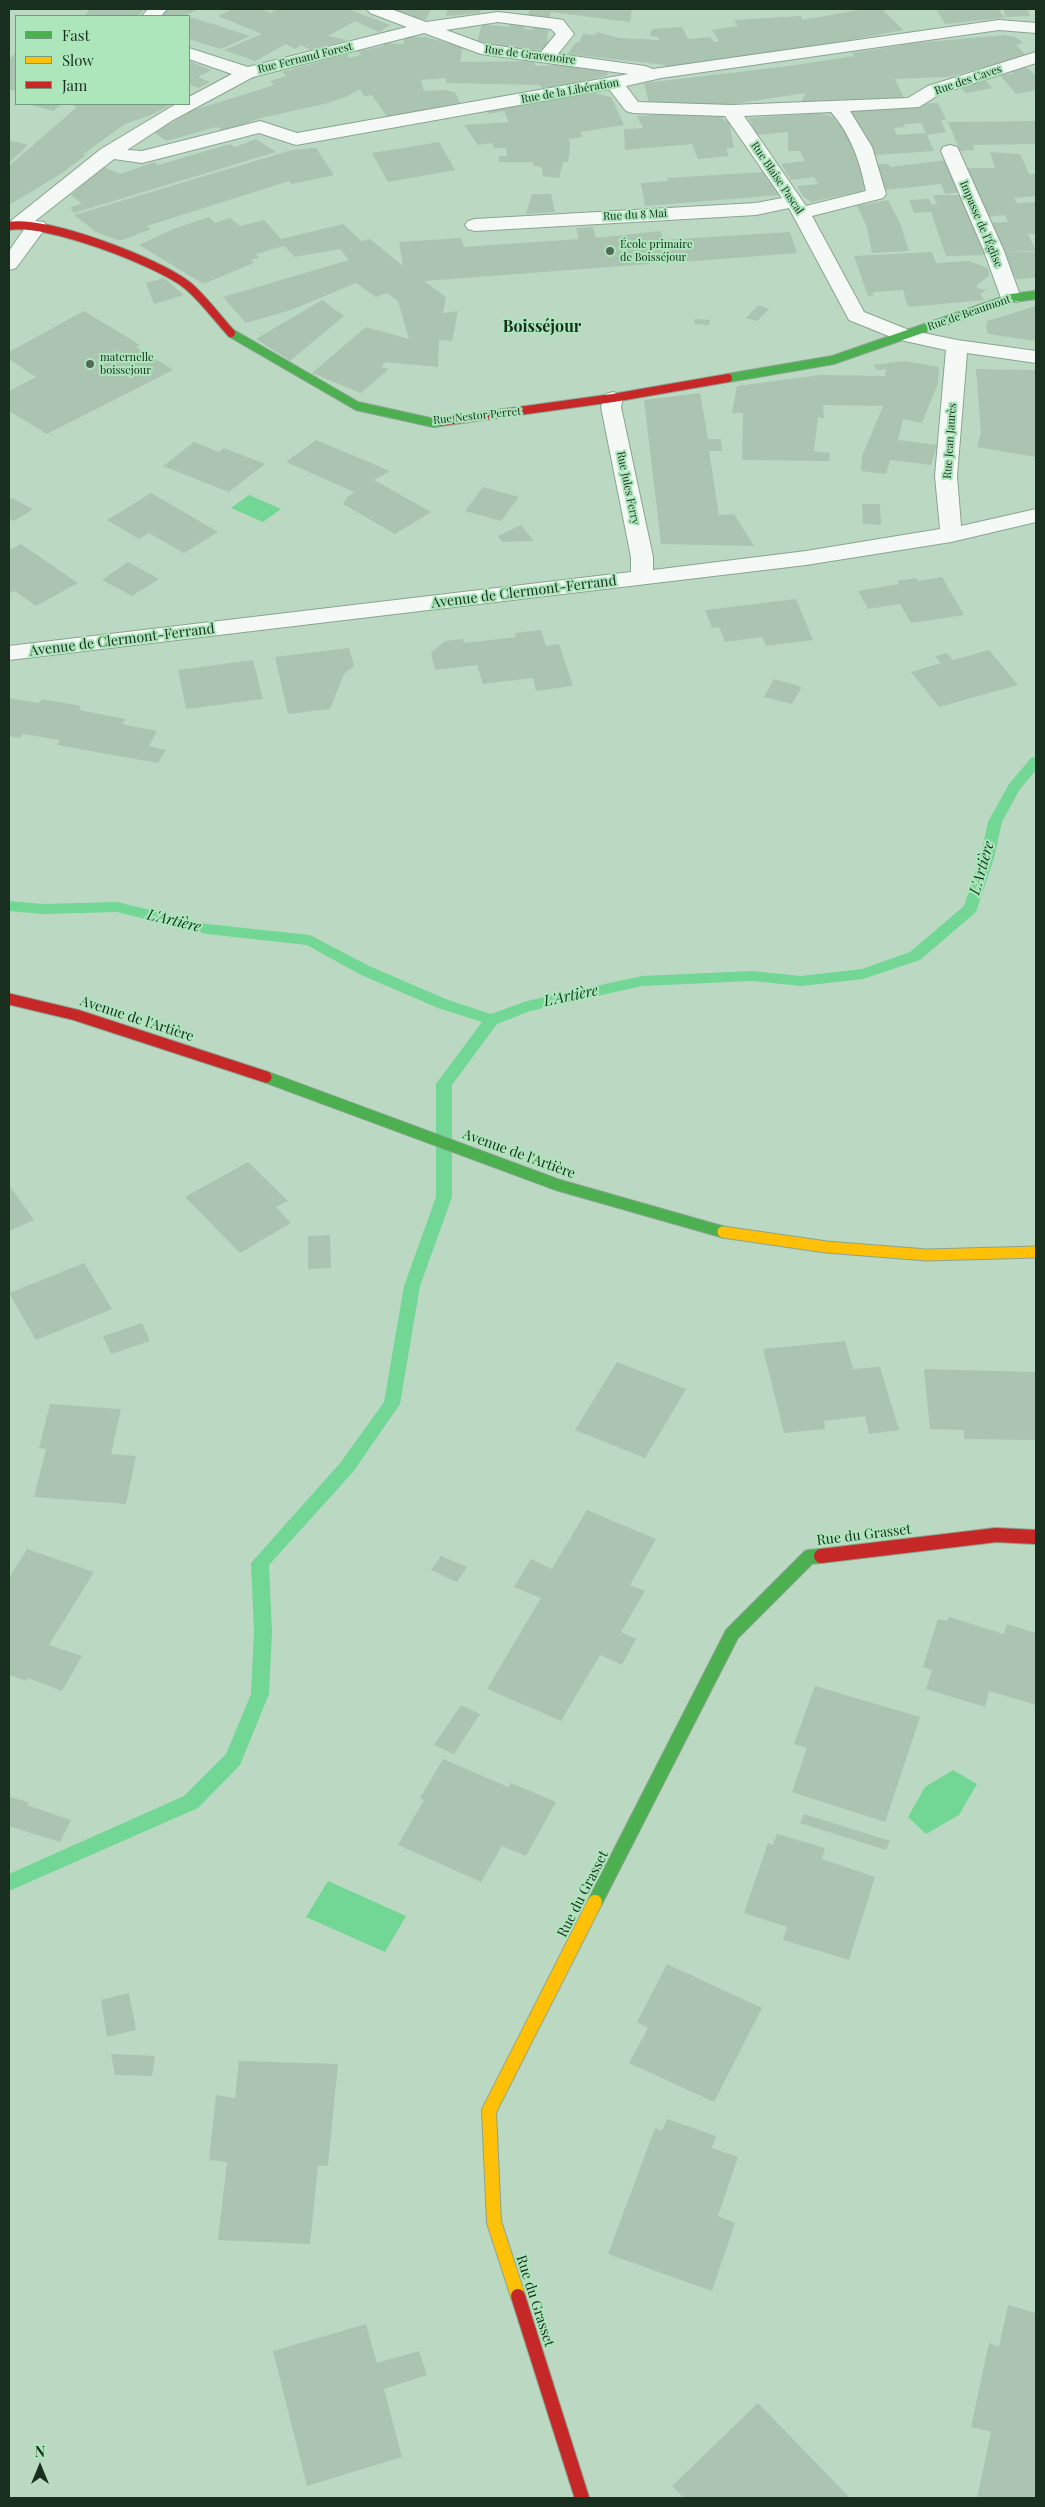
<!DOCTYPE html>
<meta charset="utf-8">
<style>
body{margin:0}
#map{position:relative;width:1045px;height:2507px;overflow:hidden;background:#bbd9c2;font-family:"Playfair Display",serif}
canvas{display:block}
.frame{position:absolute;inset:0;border:10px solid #182e1f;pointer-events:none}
.legend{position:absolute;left:15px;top:15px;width:175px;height:90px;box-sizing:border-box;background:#aee6bc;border:1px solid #729c7d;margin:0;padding:6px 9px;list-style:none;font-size:15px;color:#182e1f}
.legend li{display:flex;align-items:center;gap:10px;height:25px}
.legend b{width:25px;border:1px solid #729c7d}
.north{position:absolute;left:15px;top:2442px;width:50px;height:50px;-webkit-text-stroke:4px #aee6bc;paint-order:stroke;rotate:0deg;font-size:14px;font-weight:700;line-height:20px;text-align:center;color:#182e1f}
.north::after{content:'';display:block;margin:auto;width:18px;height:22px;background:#182e1f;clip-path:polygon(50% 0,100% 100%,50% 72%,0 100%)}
</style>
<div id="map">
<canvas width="1045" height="2507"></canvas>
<div class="frame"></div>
<ul class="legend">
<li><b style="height:6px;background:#4caf50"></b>Fast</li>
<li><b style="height:6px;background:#ffc107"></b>Slow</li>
<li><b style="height:6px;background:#c62828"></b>Jam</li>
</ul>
<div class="north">N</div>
</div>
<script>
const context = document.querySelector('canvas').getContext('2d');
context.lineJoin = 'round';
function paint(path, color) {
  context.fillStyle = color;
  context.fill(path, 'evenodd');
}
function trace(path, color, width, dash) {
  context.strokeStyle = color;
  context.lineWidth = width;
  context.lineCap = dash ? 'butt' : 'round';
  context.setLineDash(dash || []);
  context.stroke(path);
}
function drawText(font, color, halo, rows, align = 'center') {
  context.font = font + ' "Playfair Display",serif';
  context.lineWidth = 4;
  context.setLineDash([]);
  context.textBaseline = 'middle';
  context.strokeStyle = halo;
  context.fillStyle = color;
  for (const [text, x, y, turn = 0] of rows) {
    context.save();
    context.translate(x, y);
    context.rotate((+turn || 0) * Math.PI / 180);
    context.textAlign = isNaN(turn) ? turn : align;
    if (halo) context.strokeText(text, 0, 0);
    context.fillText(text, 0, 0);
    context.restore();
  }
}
const water = new Path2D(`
 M249,495L281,509L263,522L231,508Z
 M953,1770L977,1784L959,1815L926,1834L908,1817L925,1787Z
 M328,1881L406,1916L385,1952L306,1917Z`);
const stream = new Path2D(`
 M1036,757V770L1020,789L1002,822L994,858L976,912L920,960L863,979L801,986L752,981L642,986L530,1011L497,1024L452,1085V1197L420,1286L400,1404L353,1472L269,1565L272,1631L269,1694L240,1765L198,1808L9,1891V1874L184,1796L226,1754L251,1694L254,1631L251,1563L341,1462L384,1402L404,1286L436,1197V1084L482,1022L438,1008L359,974L307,945L207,934L117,912L43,914L9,911V901L43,904L117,902L207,924L310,935L369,966L448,1000L491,1014L527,1001L642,976L752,971L801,976L862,969L910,952L964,906L980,858L988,822L1009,784L1031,758Z`);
const building = new Path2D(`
 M90,9H144L138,16H84Z
 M166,9H199L184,16H158Z
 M232,9H261L270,13L278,9H348L390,25L379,32L355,21L328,36L348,40L311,50L301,45L295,49L286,44L255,61L224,50L262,34L218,16Z
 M383,9H431L426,20Z
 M447,9H481L480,13L446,16Z
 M530,9H632L630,22L551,12L549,20L527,19Z
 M865,9H882L903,30L814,47L666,68L665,65L568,54L576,42L579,43L583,34L595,35L597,32L618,38L659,40V37L650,36L652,29L682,27L688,39L710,37L714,42L719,41L712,30L738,26L734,20L801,16L802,20Z
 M936,9H998L1005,18L945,24Z
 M1003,9H1027L1030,16L1006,17Z
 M189,17L216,25L250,36L221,49L198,42L189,39Z
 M510,22L526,24L524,29L532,30L534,26H548L547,50L509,48L477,43L482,24L509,27Z
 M1005,35L1016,37L1023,43L1016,45L1027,56L948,77L895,79L906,102L799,105L806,93L733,104L703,106L649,104L644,83L789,66L854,56L852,53L915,43Z
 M404,37H425L463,47L460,62L534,61L536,66L583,63L607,67L608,75L574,84L542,88L540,85L446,83V78L421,80L424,91L444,90L455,92L461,104L390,121L372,95L364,96L360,89L346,97L324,104L261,118L223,131L217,127L166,141L154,132L194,110L274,85L270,81L287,76L282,72L348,54L349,58L361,55L358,51L384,46V43L404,44Z
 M16,52V91L9,89V60Z
 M189,61L211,70L198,77L210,82L198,88L189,84Z
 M1023,67L1029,69L1036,76V90L1016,94L1000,75L1013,74L1010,70Z
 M986,81L992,88L966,93L959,86Z
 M595,93L611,97L624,125L580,132L583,137L569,139L570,146L568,162H563L559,178L543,176L542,168L533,165V162H499V156H507L506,148H494L492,143L478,145L464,125L509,122L504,111L489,114L486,110Z
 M938,103L946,119L941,121L946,132L927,135L934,151L875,155L845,107ZM921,123L926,133L897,135L894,128L905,127L904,124Z
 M34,104H62L53,111L32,105Z
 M70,104H172L153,114L125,124L83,154L86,155L59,175L9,205V166L77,107Z
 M686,113L720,115L725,121H729L734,148H726L729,156L698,159L692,144L625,150L624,129L643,128L637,116Z
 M821,113L833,117L838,124L846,123L854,136L866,186L862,191L811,202L803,196L797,186L818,184L814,177L791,180L781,164L805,161L800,151H788V132L756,135L749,118Z
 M1036,121V144L973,145L974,150L960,151L948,122Z
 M256,139L276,152L74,213L70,207L82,204L71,195L104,167L120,174L155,162L158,165L230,144L235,147Z
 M9,140L28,145L9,163Z
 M439,142L455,170L388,182L372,153Z
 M316,148L334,175L292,184L289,181L147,226L151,229L123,240H117L96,232L74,215L292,150Z
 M990,152L1020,154L1029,174H1036V196L1014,198L1017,203L1036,202V234H1028L1036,251L1002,252L989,223L1008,222L1005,215L987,217L967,168H995Z
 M946,160L963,192L945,194L941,184L885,190L877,169L878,164H889L890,167Z
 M765,172L781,195L645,206L641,183L668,181L667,178Z
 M532,194H551L555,212L526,214Z
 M933,195H963L988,255L946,256L931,212L914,213L909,200L929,199L932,205L937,204Z
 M888,200L900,223L909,251L872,253L867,227L857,206Z
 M209,217L215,223L230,218L240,226L264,220L281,239L343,224L361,241L370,239L403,266L399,242L461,238L464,247L579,239L576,228L593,227L596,238L661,231L663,240L790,232L797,253L668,263L666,256L647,257L650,264L424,281L446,297L443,313L458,311L452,341L439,340L438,367L386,362L381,367L389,369L361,393L312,373L366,327L409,339L398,301L387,293L376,297L356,283L291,310L246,323L223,297L349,260L340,249L295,257L284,246L256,254L259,258L251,260L254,263L203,284L139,245L173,229Z
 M932,252L936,263L969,261L988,268L989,276L977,285V288L986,290L980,295L985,300L908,307L903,290L873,292L874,295L868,296L854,256Z
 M1002,252H1036V278L1016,279Z
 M164,278L184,295L154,304L146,283Z
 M322,300L344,316L290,361L256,339Z
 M758,305L769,309L757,321L746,318Z
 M1036,306V341L988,334L986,327L987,321Z
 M84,311L140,345L136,347L173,370L47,434L9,411V391L36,377L9,359V352Z
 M695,319L710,320L709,325L694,324Z
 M904,361L939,367L938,383L922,423L903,419L898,440L937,445L931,465L890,460L886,474L861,471L862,456L883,406L823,405L824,418L818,417L814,451L830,453L829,461L742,460L743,413H732L737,386L820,375L885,376L886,369L877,370L873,365Z
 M976,369L1036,370V457L977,447L981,433Z
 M700,393L708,439H721L722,451H709L719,515L734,514L754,546L661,544L644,400Z
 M316,440L390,471L374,480L431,512L395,534L343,504L347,497L365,485L354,492L286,462Z
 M194,442L219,452L224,448L265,464L229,492L163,466Z
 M483,487L519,497L501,521L465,511Z
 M151,493L218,532L184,553L149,533L139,539L107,520Z
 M12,498L33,509L14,521L9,518V500Z
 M862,504H880L881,525L863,524Z
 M521,525L534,541L502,542L498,536Z
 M21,544L78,583L36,606L15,591L9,594V550Z
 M128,562L159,579L132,596L102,580Z
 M942,577L964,615L911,623L900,604L868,609L858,591L899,584L897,581L916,578L918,581Z
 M796,599L813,640L766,646L762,637L725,642L719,627L712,628L705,610Z
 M541,630L546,646L559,644L573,686L536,691L533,678L483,684L477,665L435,670L431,653L445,641L463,639L464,643L516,637L515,633Z
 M349,648L354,666L344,674L330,709L288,714L275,657Z
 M989,650L1018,685L939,707L911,672L941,663L935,656L947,653L953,660Z
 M253,660L263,699L186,709L178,670Z
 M774,679L802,687L792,704L764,697Z
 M9,698L39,703L42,699L81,706L79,710L126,719L122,724L157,731L149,746L166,750L158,763L57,745L60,740L23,734L20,738L9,736Z
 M248,1162L288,1201L276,1207L291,1223L240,1253L185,1197Z
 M9,1185L34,1220L9,1231Z
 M330,1235L331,1268L308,1269V1236Z
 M84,1263L112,1309L36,1340L9,1293Z
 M142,1323L150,1341L111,1354L103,1336Z
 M845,1341L853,1369L880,1367L899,1430L869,1434L865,1416L824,1421L825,1429L784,1433L763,1349Z
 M617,1362L686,1389L645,1458L575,1430Z
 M924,1369L1036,1372V1440L964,1439V1430L930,1429Z
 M50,1404L121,1409L111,1454L136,1456L126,1504L34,1497L46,1449L39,1448Z
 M587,1510L656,1539L630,1585L645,1591L621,1632L636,1639L622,1665L600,1655L561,1721L487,1689L541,1598L514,1587L531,1559L552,1569Z
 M27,1549L94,1572L49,1645L82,1656L62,1691L28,1678L26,1681L9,1675V1578Z
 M441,1556L467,1567L457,1582L431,1570Z
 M949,1617L1004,1634L1007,1624L1036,1633V1705L989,1691L985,1707L926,1689L932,1670L923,1667L938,1619L947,1621Z
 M815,1686L920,1717L885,1822L792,1792L807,1748L794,1744Z
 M461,1705L480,1714L454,1754L434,1745Z
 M443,1759L508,1787L511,1783L556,1802L526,1856L502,1846L481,1882L398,1845L424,1800L420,1798Z
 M9,1797L28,1802L27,1805L71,1820L60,1842L9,1826Z
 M804,1814L890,1841L886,1850L800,1823Z
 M777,1834L825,1848L822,1859L875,1877L849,1960L783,1940L787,1927L744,1913L768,1843L773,1845Z
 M667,1964L762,2008L714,2102L629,2063L648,2028L637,2022Z
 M129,1993L136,2030L107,2037L101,2000Z
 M111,2054L155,2056L152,2076L115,2075Z
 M239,2061L338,2064L328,2166H318L310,2244L218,2240L227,2162L209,2160L216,2095L235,2098Z
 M667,2119L716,2136L712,2148L738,2157L718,2216L735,2223L712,2291L608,2254L655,2128L662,2131Z
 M1008,2305L1036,2313V2498H977L991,2432L971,2427L989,2343L999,2347Z
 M366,2324L377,2363L419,2351L427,2375L384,2389L402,2457L307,2486L273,2351Z
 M758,2403L850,2498H684L672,2486Z`);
const street = new Path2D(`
 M148,9H167L161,16H142Z
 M367,9H391L426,22L498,12L557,19L563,20L574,34L558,54L645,66L653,69L999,20L1036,23V33L999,30L661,78L626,86L638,102L731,105L908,98L928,86L1036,52V63L940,94L919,107L850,111L872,147L886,194L883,198L812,216L864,312L909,330L957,340L1036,351V363L967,353L957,476L961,526L1036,509V522L951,542L806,565L9,660V646L631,572V557L601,407L606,394L613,392L620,394L623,398L621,407L653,557V570L806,551L940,529L935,476L946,350L896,339L849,320L789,208L756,215L475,231L468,229L465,225L468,221L475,219L756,203L782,198L725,116L633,113L626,111L609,89L296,145L259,133L142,163L114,159L35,221L44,222L47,226L16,268L9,270V251L25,228H12L9,224L12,220L101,149L176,104H189V97L232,74L189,59V48L248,67L407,27L370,13ZM498,22L551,29L556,34L541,52L484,44L446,30ZM424,33L481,54L629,74L297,133L260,121L142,151L127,150L173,120L253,77ZM831,112C851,135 860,161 866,191L806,206L744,116Z
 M950,145L957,147L959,151L1004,251L1021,298L1018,302H1004L1001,298L984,251L941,151L943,147Z`);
const fastFar2 = new Path2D(`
 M231,333L357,406L434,423L440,422
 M728,378L833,360L1011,298L1036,295`);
const fastFar1 = new Path2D(`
 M266,1077L558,1185L723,1232`);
const fast = new Path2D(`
 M595,1902L732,1634L809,1557L821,1556`);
const slowFar1 = new Path2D(`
 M723,1232L826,1247L927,1255L1036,1252`);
const slow = new Path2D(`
 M518,2296L494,2222L489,2111L595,1902`);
const jamFar2 = new Path2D(`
 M9,226C45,219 158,262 187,285C203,298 217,318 231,333
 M440,422L613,398L728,378`);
const jamFar1 = new Path2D(`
 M9,999L76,1015L266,1077`);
const jam = new Path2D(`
 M821,1556L996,1535L1036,1537
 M518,2296L582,2498`);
const markers = [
 [610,251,5,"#516a58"],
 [90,364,5,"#516a58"]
];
const farStreetnames = [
 ["Rue de Gravenoire",530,55,7],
 ["Rue Fernand Forest",305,58,-14],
 ["Rue des Caves",968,80,-19],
 ["Rue de la Libération",570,91,-10],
 ["Rue Blaise Pascal",777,178,56],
 ["Rue du 8 Mai",635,215,-3],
 ["Impasse de l'Église",981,224,67],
 ["Rue de Beaumont",969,313,-19],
 ["Rue Nestor Perret",477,416,-6],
 ["Rue Jean Jaurès",950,441,-86],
 ["Rue Jules Ferry",628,488,78]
];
const farPoinames = [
 ["École primaire",620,245],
 ["de Boisséjour",620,258],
 ["maternelle",100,358],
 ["boissejour",100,371]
];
const streetNames = [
 ["Avenue de Clermont-Ferrand",524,592,-7],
 ["Avenue de Clermont-Ferrand",122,640,-7],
 ["Avenue de l'Artière",137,1019,18],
 ["Avenue de l'Artière",519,1154,20],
 ["Rue du Grasset",864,1535,-7],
 ["Rue du Grasset",583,1894,-63],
 ["Rue du Grasset",535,2301,72]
];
const waterNames = [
 ["L'Artière",982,868,-74],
 ["L'Artière",174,921,14],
 ["L'Artière",571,996,-12]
];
const farDistrictnames = [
 ["Boisséjour",542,327]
];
paint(water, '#72d694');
paint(stream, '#72d694');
paint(building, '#abc3b1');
trace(street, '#8ba391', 2);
trace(fastFar2, '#8ba391', 10);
trace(fastFar1, '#8ba391', 13);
trace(fast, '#8ba391', 16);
trace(slowFar1, '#8ba391', 13);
trace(slow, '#8ba391', 16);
trace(jamFar2, '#8ba391', 10);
trace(jamFar1, '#8ba391', 13);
trace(jam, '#8ba391', 16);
paint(street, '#f5f9f6');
trace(fastFar2, '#4caf50', 8);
trace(fastFar1, '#4caf50', 11);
trace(fast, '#4caf50', 14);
trace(slowFar1, '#ffc107', 11);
trace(slow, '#ffc107', 14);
trace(jamFar2, '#c62828', 8);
trace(jamFar1, '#c62828', 11);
trace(jam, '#c62828', 14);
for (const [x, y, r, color] of markers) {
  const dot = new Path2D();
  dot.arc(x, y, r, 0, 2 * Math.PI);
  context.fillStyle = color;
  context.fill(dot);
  trace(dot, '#aee6bc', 2);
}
drawText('11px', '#182e1f', '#aee6bc', farStreetnames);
drawText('11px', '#182e1f', '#aee6bc', farPoinames, 'left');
drawText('14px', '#182e1f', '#aee6bc', streetNames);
drawText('italic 15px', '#083f1f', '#aee6bc', waterNames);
drawText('bold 16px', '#182e1f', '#aee6bc', farDistrictnames);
</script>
